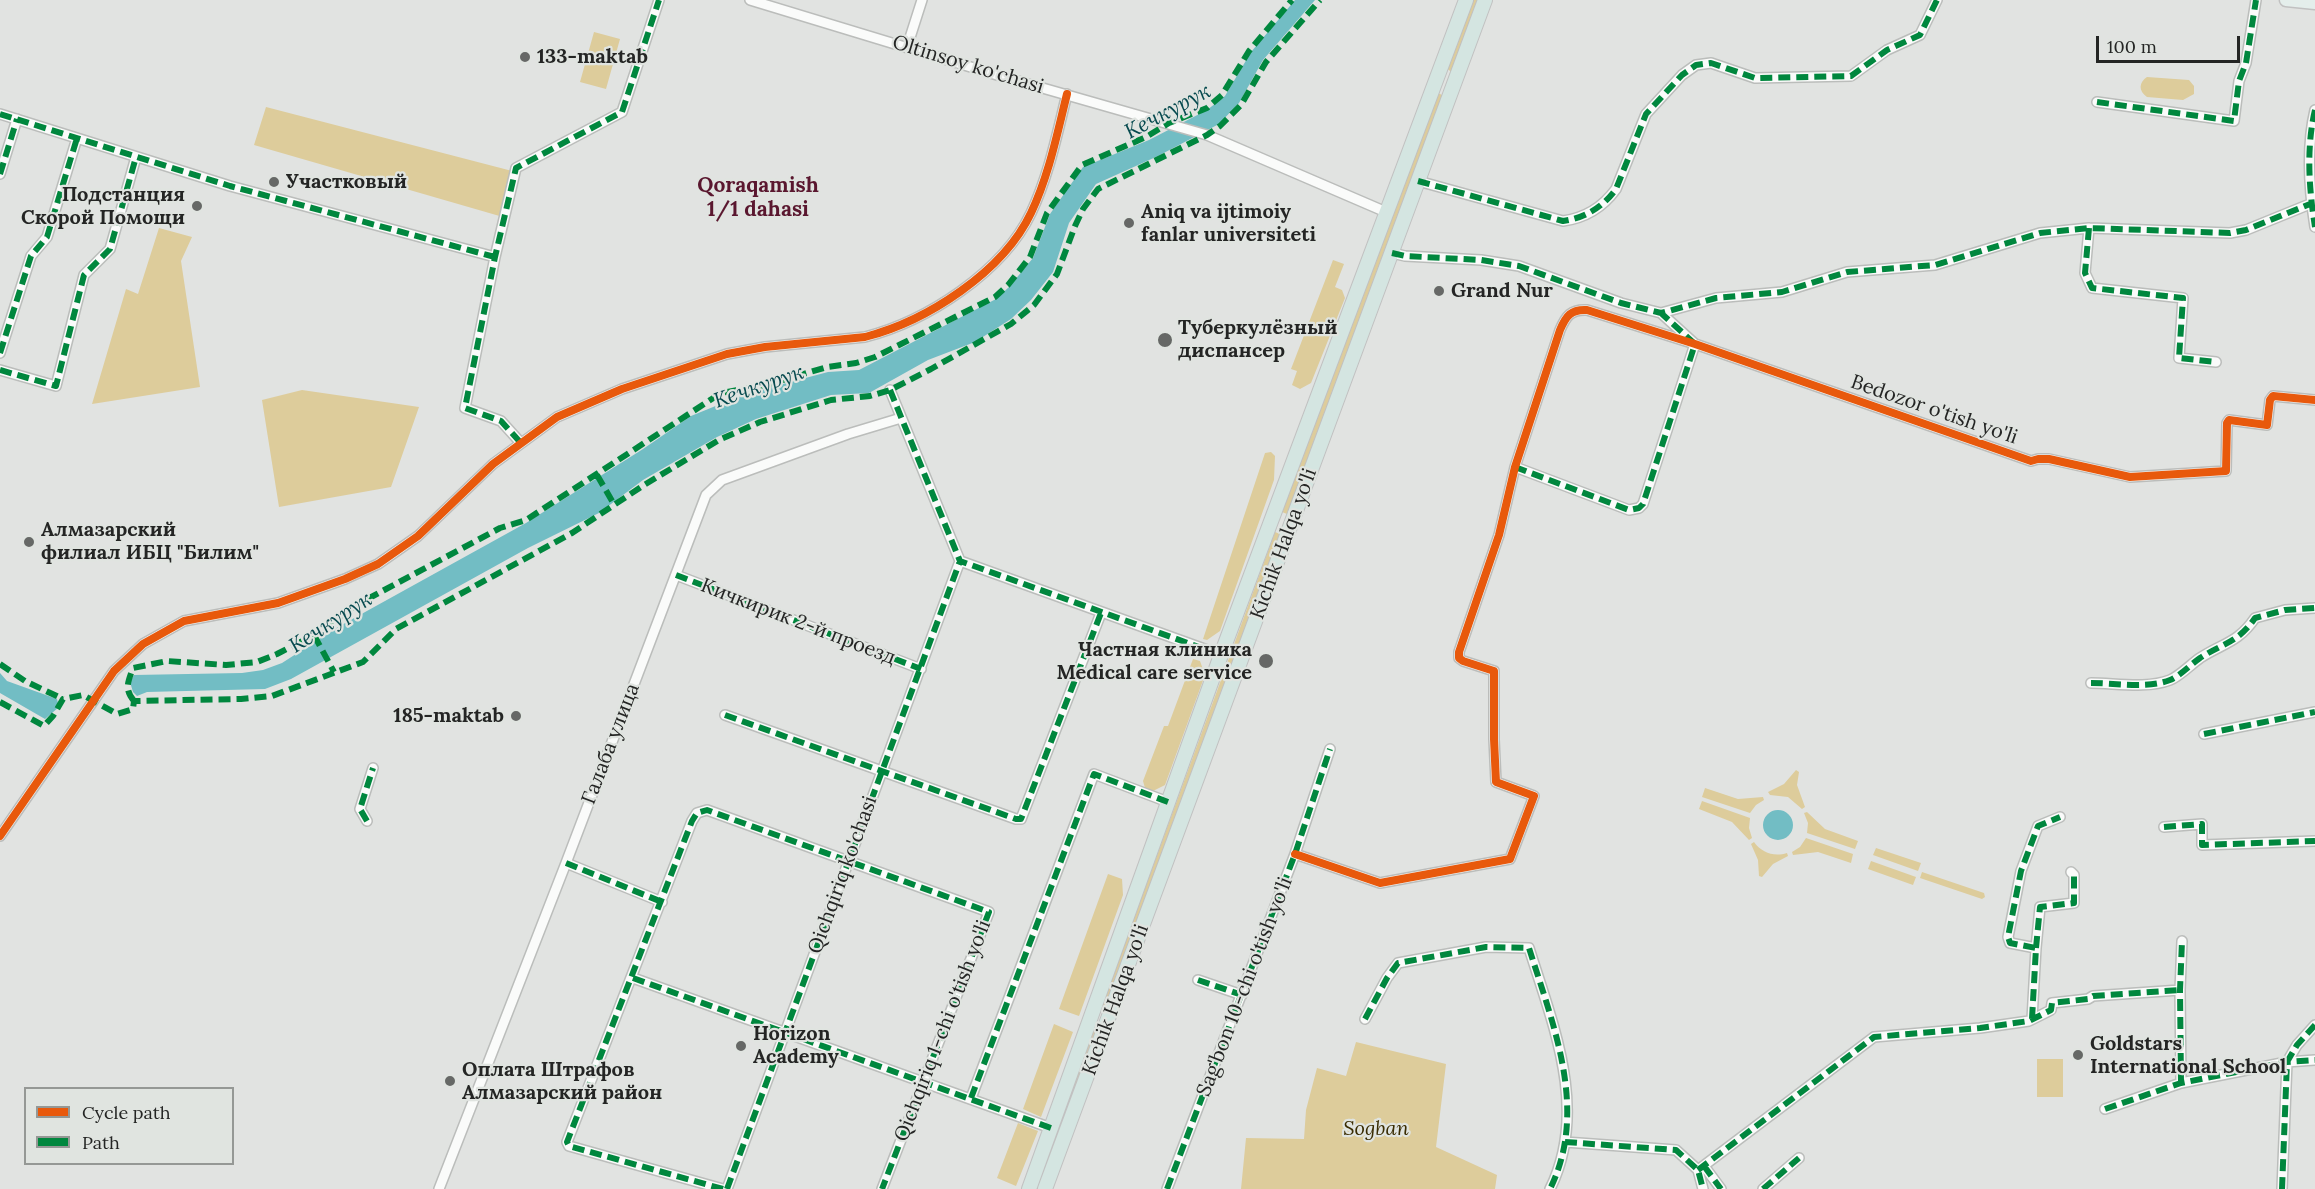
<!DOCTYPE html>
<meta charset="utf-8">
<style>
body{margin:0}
#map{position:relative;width:2315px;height:1189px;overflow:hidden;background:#e1e3e1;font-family:Lora,serif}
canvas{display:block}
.legend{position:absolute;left:24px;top:1087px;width:210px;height:78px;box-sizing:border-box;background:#e0e4e0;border:2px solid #959895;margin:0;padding:8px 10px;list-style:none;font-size:18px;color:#242524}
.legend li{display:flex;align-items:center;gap:12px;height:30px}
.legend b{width:30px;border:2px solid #959895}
.scale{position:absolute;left:2096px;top:36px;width:144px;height:27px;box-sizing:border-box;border:3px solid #242524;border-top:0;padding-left:8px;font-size:18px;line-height:21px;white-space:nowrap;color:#242524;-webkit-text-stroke:4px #e0e4e0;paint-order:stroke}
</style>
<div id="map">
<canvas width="2315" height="1189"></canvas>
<ul class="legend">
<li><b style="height:8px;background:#e8590c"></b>Cycle path</li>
<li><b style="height:8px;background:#00873e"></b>Path</li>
</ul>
<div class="scale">100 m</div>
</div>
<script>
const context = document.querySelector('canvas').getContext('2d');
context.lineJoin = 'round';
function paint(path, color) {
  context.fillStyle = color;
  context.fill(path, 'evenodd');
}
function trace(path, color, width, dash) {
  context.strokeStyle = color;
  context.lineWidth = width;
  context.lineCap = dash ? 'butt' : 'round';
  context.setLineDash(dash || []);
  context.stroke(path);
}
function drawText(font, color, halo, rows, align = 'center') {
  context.font = font + ' Lora,serif';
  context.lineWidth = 4.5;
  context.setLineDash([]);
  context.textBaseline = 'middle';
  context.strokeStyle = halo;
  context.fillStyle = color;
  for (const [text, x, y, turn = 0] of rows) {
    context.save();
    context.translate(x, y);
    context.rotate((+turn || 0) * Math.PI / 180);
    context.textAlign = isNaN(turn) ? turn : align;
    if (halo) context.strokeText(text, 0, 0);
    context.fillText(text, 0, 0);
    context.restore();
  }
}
const green = new Path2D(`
 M1471,0H1481L1453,73L1446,68Z
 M594,32L620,39L606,89L580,82Z
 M2147,77L2189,80L2194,86V94L2183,100L2147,97C2138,91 2139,82 2147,77Z
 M1438,93L1444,96L1287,514L1282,512Z
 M266,107L516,172L503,217L254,145Z
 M159,228L192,237L181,261L200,387L92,404L126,289L138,294Z
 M1333,260L1344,264L1335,287L1342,290L1345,298L1311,383L1300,389L1292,385L1297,371L1291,369Z
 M302,390L419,407L391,487L279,507L262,400Z
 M1271,452L1275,456L1274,480L1220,631L1207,640L1203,639L1265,453Z
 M1275,532L1280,534L1108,1008L1102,1006Z
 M1193,659L1200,661L1205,675L1165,785L1153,791L1145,788L1143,781L1164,726H1168Z
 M1796,770L1799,772L1797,785L1805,807L1802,809L1788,797L1770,795L1768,792L1784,784Z
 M1705,788L1738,799L1763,797L1764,800L1756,805L1750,813L1702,797Z
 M1702,801L1750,818L1749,828L1752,838L1749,840L1732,822L1699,809Z
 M1807,812L1825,829L1858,841L1855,849L1807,833L1808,823L1804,813Z
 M1806,838L1853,854L1851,863L1818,852L1793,855L1792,852L1800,847Z
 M1754,842C1762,853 1774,857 1787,853L1788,856L1773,864L1762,877L1759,876L1758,860L1751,844Z
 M1876,848L1921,863L1918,871L1873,855Z
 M1871,861L1916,877L1913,885L1868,869Z
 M1922,872L1984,893L1985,897L1982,899L1920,878Z
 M1108,874L1122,879L1123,895L1079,1016L1059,1009Z
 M1054,1024L1073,1032L1041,1117L1023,1109Z
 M1094,1024L1101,1026L1041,1189H1033Z
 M1356,1042L1446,1064L1436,1147L1497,1175L1495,1189H1241L1246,1138L1304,1139L1306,1110L1317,1068L1346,1076Z
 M2037,1059H2063V1097H2037Z
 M1018,1123L1038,1131L1016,1186L997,1178Z`);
const water = new Path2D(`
 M1295,0H1315L1263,60L1239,103L1219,124L1158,156L1096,184L1069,223L1053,272L1031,300L1011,319L975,342L928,360L869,393L831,395L756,419L717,437L643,480L599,513L528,548L291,679L265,689L147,692L137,696L133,692L130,682L134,675L242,673L263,670L282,663L338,627L526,523L643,449L691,416L745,394L828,372L859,370L996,299L1009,287L1033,258L1050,214L1083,167L1149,140L1207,110L1225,96L1251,52Z
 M0,673L7,681L57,699L59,707L45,719L0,693Z
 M1763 825a15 15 0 1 1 30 0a15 15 0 1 1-30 0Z`);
const minor = new Path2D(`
 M750,0L997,75L1207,135L1386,212
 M907,47L922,0
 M2097,102L2234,121L2239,81L2246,63L2256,0
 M2315,110C2306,148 2309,189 2315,227
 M0,114L230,186L495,257
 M0,174L17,119
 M1418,181L1563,221C1585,218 1603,207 1616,189L1646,114L1682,75L1696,65L1711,63L1755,78L1851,76L1887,50L1920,35L1937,0
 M2089,228L2085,273L2092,288L2183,298L2179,358L2216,362
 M1392,253L1405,256L1481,260L1519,266L1621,303L1661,313L1716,298L1782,292L1847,272L1935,265L2040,233L2089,228L2230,233L2246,230L2310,204
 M0,353L31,256L47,237L77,138
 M0,370L56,386L84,275L110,249L136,157
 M890,390L960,561L1221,655
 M520,442L501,421L465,408L495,257L516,168L622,112L659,0
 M1515,467L1629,510L1639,508L1643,504L1695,344L1661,313
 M676,575L921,669
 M2091,683C2115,683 2147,689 2170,680C2180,676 2190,665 2200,658C2223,643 2238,643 2255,618L2285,610L2315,608
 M725,715L1016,819H1021L1101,613
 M2204,734L2315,712
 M367,821L360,809L373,768
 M2164,827L2202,824V845L2315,841
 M0,836L114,671L143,644L184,621L278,603L345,579L378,564L418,536L493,464L557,417L622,389L727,354L765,347L865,337C927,321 1003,272 1031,213C1049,175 1057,134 1067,94
 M1295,854L1380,883L1510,859L1534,796L1496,782L1494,739V671L1463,661L1459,658V652L1499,535L1515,467L1560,330C1566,316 1571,309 1587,310L1695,344L2031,461L2038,459H2049L2130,477L2226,471L2227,423L2229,420L2267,425L2270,400L2273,396L2315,400
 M566,863L662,902
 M2036,948L2040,907L2074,903V875L2071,872
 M633,978L1051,1128
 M1198,980L1242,995
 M1365,1019L1387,978L1398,963L1486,947L1529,948C1553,1025 1589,1110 1550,1189
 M2032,1019L2036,948L2010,943L2008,937L2021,871L2038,826L2060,817
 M2181,1083L2180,990L2182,941
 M971,1098L1094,774L1168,802
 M2105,1109L2181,1083L2287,1062L2315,1060
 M1565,1142L1676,1150L1698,1170L1703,1189
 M1704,1166L1721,1189
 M1698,1170L1874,1037L1980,1028L2029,1021L2051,1010L2052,1003L2088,999L2093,996L2180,990
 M439,1189L566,863L706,495L722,480L848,434L901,418
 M723,1189L569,1146L567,1142L692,821L697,813L707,810L989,912L882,1189
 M727,1189L960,561
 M1167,1189L1295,854L1330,749
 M1763,1189L1799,1158
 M2282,1189L2287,1062L2297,1045L2315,1025`);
const major = new Path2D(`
 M2286,0L2315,3`);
const highway = new Path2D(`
 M1029,1189L1221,655L1466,0
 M1045,1189L1485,0`);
const quiet = new Path2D(`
 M2097,102L2234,121L2239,81L2246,63L2256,0
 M2315,110C2306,148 2309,189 2315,227
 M0,114L230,186L495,257
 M0,174L17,119
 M1418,181L1563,221C1585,218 1603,207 1616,189L1646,114L1682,75L1696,65L1711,63L1755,78L1851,76L1887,50L1920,35L1937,0
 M2089,228L2085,273L2092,288L2183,298L2179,358L2216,362
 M1392,253L1405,256L1481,260L1519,266L1621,303L1661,313L1716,298L1782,292L1847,272L1935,265L2040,233L2089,228L2230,233L2246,230L2310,204
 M0,353L31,256L47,237L77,138
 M0,370L56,386L84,275L110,249L136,157
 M890,390L960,561L1221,655
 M520,442L501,421L465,408L495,257L516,168L622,112L659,0
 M1515,467L1629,510L1639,508L1643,504L1695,344L1661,313
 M597,475L615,506
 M676,575L921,669
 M314,635L334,672
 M0,664L25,681L63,699
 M2091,683C2115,683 2147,689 2170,680C2180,676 2190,665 2200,658C2223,643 2238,643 2255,618L2285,610L2315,608
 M134,701C124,689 128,682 133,668L167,661L226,665L257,662L277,654L314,635L360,603L500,528L526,520L721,393L766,385L827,367L856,363L875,357L995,297L1008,285L1030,257L1047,213L1082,165L1146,137L1169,123L1207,108L1222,95L1249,51L1292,0
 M0,702L44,726L53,716L63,699L83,695L117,714L133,709L134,701L241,699L272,696L363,662L396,629L572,533L644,485L719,440L760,422L831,400L870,396L890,390L931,369L1011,324L1034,305L1057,274L1075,226L1083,209L1098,189L1207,135L1220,126L1241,105L1266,62L1320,0
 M725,715L1016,819H1021L1101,613
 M2204,734L2315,712
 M367,821L360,809L373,768
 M2164,827L2202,824V845L2315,841
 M566,863L662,902
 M2036,948L2040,907L2074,903V875L2071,872
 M633,978L1051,1128
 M1198,980L1242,995
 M1365,1019L1387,978L1398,963L1486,947L1529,948C1553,1025 1589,1110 1550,1189
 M2032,1019L2036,948L2010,943L2008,937L2021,871L2038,826L2060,817
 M2181,1083L2180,990L2182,941
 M971,1098L1094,774L1168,802
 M2105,1109L2181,1083L2287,1062L2315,1060
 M1565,1142L1676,1150L1698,1170L1703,1189
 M1704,1166L1721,1189
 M1698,1170L1874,1037L1980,1028L2029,1021L2051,1010L2052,1003L2088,999L2093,996L2180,990
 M723,1189L569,1146L567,1142L692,821L697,813L707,810L989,912L882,1189
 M727,1189L960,561
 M1167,1189L1295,854L1330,749
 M1763,1189L1799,1158
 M2282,1189L2287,1062L2297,1045L2315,1025`);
const cycleway = new Path2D(`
 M0,836L114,671L143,644L184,621L278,603L345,579L378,564L418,536L493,464L557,417L622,389L727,354L765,347L865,337C927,321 1003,272 1031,213C1049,175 1057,134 1067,94
 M1295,854L1380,883L1510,859L1534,796L1496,782L1494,739V671L1463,661L1459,658V652L1499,535L1515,467L1560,330C1566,316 1571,309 1587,310L1695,344L2031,461L2038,459H2049L2130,477L2226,471L2227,423L2229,420L2267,425L2270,400L2273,396L2315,400`);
const markers = [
 [525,57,6,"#666866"],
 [274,182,6,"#666866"],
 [197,206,6,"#666866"],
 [1129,223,6,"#666866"],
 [1439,291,6,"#666866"],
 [1165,340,8,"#666866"],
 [29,542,6,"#666866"],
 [1266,661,8,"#666866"],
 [516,716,6,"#666866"],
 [741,1046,6,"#666866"],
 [2078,1055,6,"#666866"],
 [450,1081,6,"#666866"]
];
const poiNames = [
 ["133-maktab",537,57],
 ["Участковый",286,182],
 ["Подстанция",185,195,"right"],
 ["Скорой Помощи",185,218,"right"],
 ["Aniq va ijtimoiy",1141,212],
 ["fanlar universiteti",1141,235],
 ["Grand Nur",1451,291],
 ["Туберкулёзный",1178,328],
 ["диспансер",1178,351],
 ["Алмазарский",41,530],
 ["филиал ИБЦ \"Билим\"",41,553],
 ["Частная клиника",1252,650,"right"],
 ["Medical care service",1252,673,"right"],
 ["185-maktab",504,716,"right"],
 ["Horizon",753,1034],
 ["Academy",753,1057],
 ["Goldstars",2090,1044],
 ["International School",2090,1067],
 ["Оплата Штрафов",462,1070],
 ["Aлмазарский район",462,1093]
];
const streetNames = [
 ["Oltinsoy ko'chasi",968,65,17],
 ["Bedozor o'tish yo'li",1934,410,19],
 ["Kichik Halqa yo'li",1284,544,-70],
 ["Кичкирик 2-й проезд",798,622,21],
 ["Галаба улица",611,744,-69],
 ["Qichqiriq ko'chasi",843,875,-70],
 ["Sag'bon 10-chi o'tish yo'li",1245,987,-69],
 ["Kichik Halqa yo'li",1116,1000,-70],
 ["Qichqiriq 1-chi o'tish yo'li",943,1031,-69]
];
const parkNames = [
 ["Sogban",1376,1129]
];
const waterNames = [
 ["Кечкурук",1168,112,-28],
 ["Кечкурук",759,387,-19],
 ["Кечкурук",331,623,-33]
];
const neighbourhoodNames = [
 ["Qoraqamish",758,186],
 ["1/1 dahasi",758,210]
];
paint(green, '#ddcc9b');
paint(water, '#72bdc4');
trace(minor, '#bbbdbb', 12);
trace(major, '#c1c1c1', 15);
trace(highway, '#c1c1c1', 16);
trace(minor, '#fafbfa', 9);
trace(major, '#e4eeeb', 12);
trace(highway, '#d4e5e1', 14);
trace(quiet, '#00873e', 6, [12, 6]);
trace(cycleway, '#e8590c', 8);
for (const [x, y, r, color] of markers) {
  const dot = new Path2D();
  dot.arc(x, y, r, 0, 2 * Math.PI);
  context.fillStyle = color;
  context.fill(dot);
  trace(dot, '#e0e4e0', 2);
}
drawText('bold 20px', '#242524', '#e0e4e0', poiNames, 'left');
drawText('20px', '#242524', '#e0e4e0', streetNames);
drawText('italic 20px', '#392b00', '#e0e4e0', parkNames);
drawText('italic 21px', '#074a4f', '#e0e4e0', waterNames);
drawText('bold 21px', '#5a172f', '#e0e4e0', neighbourhoodNames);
</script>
